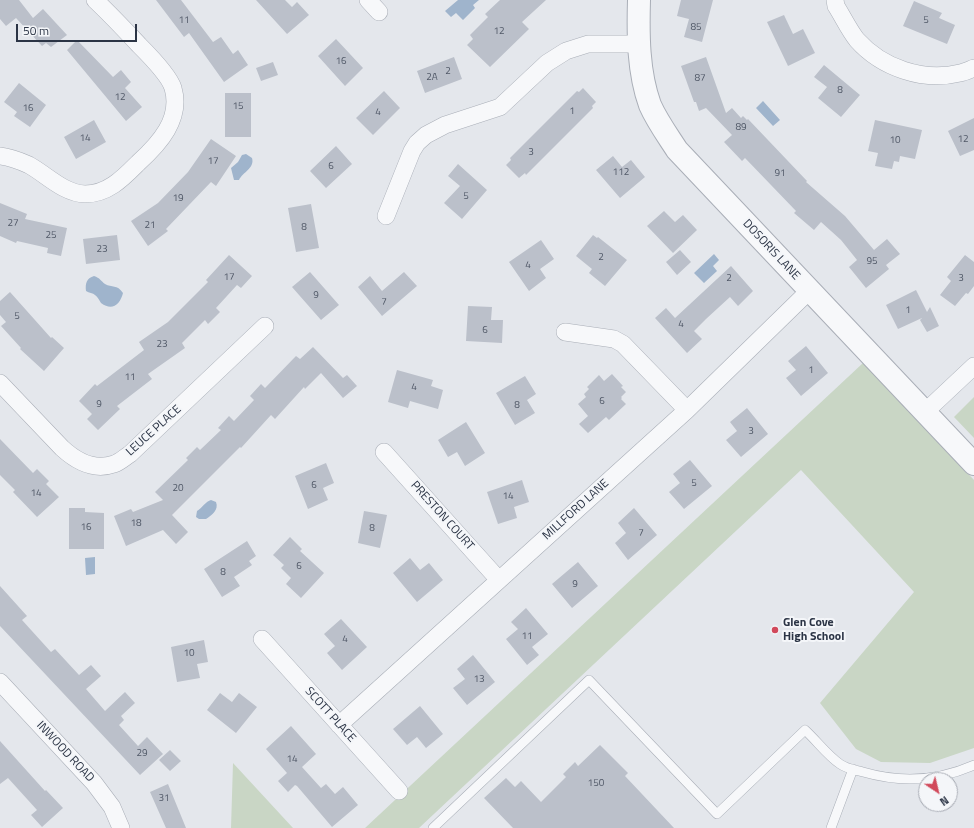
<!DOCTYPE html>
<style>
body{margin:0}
#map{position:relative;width:974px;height:828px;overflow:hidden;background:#e4e7ec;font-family:"Titillium Web",sans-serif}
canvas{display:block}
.north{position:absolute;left:918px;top:772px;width:40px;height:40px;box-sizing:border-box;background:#f4f6f9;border:1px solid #a4a8b1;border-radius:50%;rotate:145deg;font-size:11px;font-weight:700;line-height:16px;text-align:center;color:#2b3445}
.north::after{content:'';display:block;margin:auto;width:14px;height:18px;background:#d1495b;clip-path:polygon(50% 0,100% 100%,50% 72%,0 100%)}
.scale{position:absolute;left:16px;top:24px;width:121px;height:18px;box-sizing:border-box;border:2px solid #2b3445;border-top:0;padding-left:5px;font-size:12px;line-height:14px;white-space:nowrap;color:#2b3445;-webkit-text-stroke:3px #f4f6f9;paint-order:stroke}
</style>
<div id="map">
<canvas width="974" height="828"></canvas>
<div class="north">N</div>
<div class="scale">50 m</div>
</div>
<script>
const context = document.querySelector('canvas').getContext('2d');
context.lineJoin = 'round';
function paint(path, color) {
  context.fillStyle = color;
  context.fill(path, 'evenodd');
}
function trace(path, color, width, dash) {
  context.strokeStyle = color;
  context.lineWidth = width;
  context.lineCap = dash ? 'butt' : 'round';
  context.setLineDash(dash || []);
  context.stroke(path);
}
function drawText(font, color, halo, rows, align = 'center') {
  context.font = font + ' "Titillium Web",sans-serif';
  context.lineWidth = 4;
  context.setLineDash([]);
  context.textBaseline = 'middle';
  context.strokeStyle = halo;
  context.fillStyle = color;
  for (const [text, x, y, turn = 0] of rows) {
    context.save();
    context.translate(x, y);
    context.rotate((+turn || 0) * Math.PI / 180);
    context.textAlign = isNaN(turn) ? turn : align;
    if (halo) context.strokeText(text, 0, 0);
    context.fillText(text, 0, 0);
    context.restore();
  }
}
const green = new Path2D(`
 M863,363L974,480V748L930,763L881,762L856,749L820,703L914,592L801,470L419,828H365Z
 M974,397V438L954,417Z
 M233,763L293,828H231Z`);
const water = new Path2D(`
 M458,0H479L473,5L475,8L463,20L456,13L451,17L445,11Z
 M763,101L780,120L773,126L756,108Z
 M246,154L252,158C255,168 243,172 239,180H234L231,168L238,162L242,155Z
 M714,254L719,260L713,266L717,271L704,283L694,273Z
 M94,276C100,278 101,281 105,284C112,288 117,284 123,293C120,305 112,311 101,303C99,300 98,297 95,295C93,293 89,293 86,291C85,283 87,278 94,276Z
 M211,500L216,502C219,510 212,515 206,519H199L196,517L197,511C202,508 206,501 211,500Z
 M95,557V574L86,575L85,558Z`);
const building = new Path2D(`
 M0,0H19L33,18L43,9L67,35L51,47L46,43L42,46L16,18L6,26L0,19Z
 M156,0H181L213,42L221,37L233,54L238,50L248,65L224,82L189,33L184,37Z
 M256,0H285L292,7L297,2L309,15L287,34Z
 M500,0H546L522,22L529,29L490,67L467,45L473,39L470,35L488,17L485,14Z
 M681,0H713L702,42L684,37L689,19L677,16Z
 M914,1L942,13L939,18L955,25L947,44L903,26Z
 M784,15L793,34L803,29L815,53L788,66L767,22Z
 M336,39L363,68L345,86L318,56Z
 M77,40L113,77L121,70L131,82L125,88L142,107L126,121L67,50Z
 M454,57L462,79L425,93L417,71Z
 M706,57L726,113L732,108L741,118L743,116L747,120L748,119L807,181L806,182L845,216L874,250L887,239L900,254L886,265L889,269L866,288L849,267L857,260L841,240L821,222L814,230L794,213L796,211L745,158L742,161L724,142L732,135L706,108L699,111L696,102H694L681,66Z
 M273,62L278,75L261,81L256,68Z
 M824,65L860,95L841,117L818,98L827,87L814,77Z
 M19,83L46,105L30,127L14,116L17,112L4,102Z
 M583,88L596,102L592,106L593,108L526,175L525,173L519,178L506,165L511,160L510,158L577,91L579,92Z
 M384,91L400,108L373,135L356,118Z
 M225,93H251V137H225Z
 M974,118V150L960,156L948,131Z
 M94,120L106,142L76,159L64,137Z
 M875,120L922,130L915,159L900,156L899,162L894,161L892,169L875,166L878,153L868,151Z
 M211,139L236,156L216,186L211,182L166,229L168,231L148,246L131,221L158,203L188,172Z
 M336,146L352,164L326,188L310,171Z
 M613,156L622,167L631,160L645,177L620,198L596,170Z
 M458,164L487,190L462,219L444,203L460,186L448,176Z
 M0,203L27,214L25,219L67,228L61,256L47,253L48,248L17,241L16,243L0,236Z
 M311,204L319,248L296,252L288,208Z
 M664,211L675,222L683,215L697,230L673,253L647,226Z
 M117,235L120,260L86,264L83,239Z
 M593,235L597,238L598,237L627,260L605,286L589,273L592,269L576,256Z
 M541,240L554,259L540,269L546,278L529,291L509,262Z
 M680,250L691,262L677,275L666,262Z
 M229,255L252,276L241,288L237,285L216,308L220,312L208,324L205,320L182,343L185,348L148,374L152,379L117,406L120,409L98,430L87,419L92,414L79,401L95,384L97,386L144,350L139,342L168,322L208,282L206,280Z
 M965,255L974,262V286L968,294L966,293L955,306L940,295L951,281L947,277Z
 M731,266L753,291L738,306L730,297L706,319L694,331L702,339L687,353L655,318L666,308L675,318Z
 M310,272L339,305L321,320L292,287Z
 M404,272L417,286L382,316L358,287L370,276L382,291Z
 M916,290L927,312L930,307L939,326L927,332L920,320L922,318L898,329L886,305Z
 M10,292L51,338L52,337L64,348L44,371L20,349L21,348L1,326L6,322L0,315V301Z
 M468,306L492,307L491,320H503L502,343L466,341Z
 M806,346L828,373L801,396L786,378L796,370L788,361Z
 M313,347L343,378L347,375L357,386L343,398L321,373L305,389L304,387L275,419L271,415L241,448L240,447L172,515L188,532L176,544L163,530L126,546L114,516L131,509L133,512L163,500L155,492L188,460L186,458L197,447L200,450L221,430L218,428L229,416L234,421L254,400L250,396L261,384L265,388L296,356L300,359Z
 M397,370L433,380L431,386L443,390L438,409L410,401L408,408L388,402Z
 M612,374L623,386L621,387L626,392L621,397L622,398L621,399L626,404L609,420L606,417L588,433L579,424L588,416L578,404L586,397L584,394L589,389L587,387L599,375L604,381Z
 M525,376L536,394L527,400L535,413L515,425L496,393Z
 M747,408L768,434L741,457L726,440L737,431L730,422Z
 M466,422L485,453L465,466L457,452L448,457L438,440Z
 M0,439L33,473L37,469L49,481L46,484L59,497L37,517L13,492L15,490L0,475Z
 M690,460L712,486L684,509L669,492L680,483L673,474Z
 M326,463L334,483L323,488L328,500L308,509L295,476Z
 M522,480L529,502L514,507L517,518L498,524L487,492Z
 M69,508H85V512L104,513V549H69Z
 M634,508L657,535L628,560L615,543L626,533L618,523Z
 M364,511L387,515L380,548L358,543Z
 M290,537L302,549L300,551L324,573L301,598L286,584L291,578L281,568L284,565L273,555Z
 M247,541L256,556L249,561L252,565L234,577L240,586L222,597L204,569Z
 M410,558L420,570L429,563L443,580L417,602L393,573Z
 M578,562L598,586L572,608L552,584Z
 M0,586L27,616L22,620L51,652L55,649L79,675L91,665L101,676L86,689L105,711L125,692L135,703L121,716L124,720L119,725L138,746L147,737L163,754L140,775L0,626Z
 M526,608L548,634L532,647L539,655L527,665L506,639L518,629L511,622Z
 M341,619L367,647L342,670L327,653L335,646L324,634Z
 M204,640L208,662L197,664L200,678L177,682L171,647Z
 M473,655L495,682L467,705L453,688L465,679L457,669Z
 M220,693L232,702L239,693L257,707L236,733L207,710Z
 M420,706L443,734L426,748L417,737L407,745L393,729Z
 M291,726L316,754L302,767L321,788L326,784L335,794L343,787L358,805L332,827L297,786L295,785L288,792L278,781L287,773L266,749Z
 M0,741L45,791L46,790L63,808L42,827L31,815L37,810L8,778L0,784Z
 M600,745L628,773L625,776L674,828H513L484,798L506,778L515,787L521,781L541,802L566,777L563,774L575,762L578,766Z
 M170,750L181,761L170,771L159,760Z
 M168,784L186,828H166L150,792Z`);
const service = new Path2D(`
 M433,828L589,680L717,814L805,730C817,741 827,755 840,764C847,769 856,770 863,772C901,783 938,781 974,765
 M831,828L853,769`);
const minor = new Path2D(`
 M368,0L379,12
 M835,0L836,6C843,17 849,30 857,40C882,68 923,82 960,73C965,72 969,70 974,68
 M0,156C9,157 20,161 29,165C47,175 63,193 85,194C108,194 123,178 138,163C159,144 182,119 173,88C169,75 149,55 139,45C125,30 110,14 95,0
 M386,216L412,151L417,143L426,135L445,125L500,107L547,63L566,51L588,44H639
 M565,332L614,339L623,344L687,410
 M0,383L62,448C76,461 94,471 114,464C120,462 125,457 130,454L265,326
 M925,412L974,366
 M384,452L499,580
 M262,639L399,791
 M0,682L94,783L112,807L121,828
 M339,725L687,410L809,291`);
const tertiary = new Path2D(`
 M639,0C638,34 638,72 650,105C657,121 668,136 677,150L974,464`);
const markers = [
 [775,630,4,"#d1495b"]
];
const numberNames = [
 ["11",184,21],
 ["5",926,21],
 ["85",696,28],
 ["12",499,32],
 ["16",341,62],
 ["2",448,72],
 ["2A",432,78],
 ["87",700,79],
 ["8",840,91],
 ["12",120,98],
 ["15",238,107],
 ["16",28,109],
 ["1",572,112],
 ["4",378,113],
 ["89",741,128],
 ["14",85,139],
 ["12",963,140],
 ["10",895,141],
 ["3",531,153],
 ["17",213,162],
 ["6",331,167],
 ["112",621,173],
 ["91",780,174],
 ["5",466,197],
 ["19",178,199],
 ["27",13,224],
 ["21",150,226],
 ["8",304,228],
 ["25",51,236],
 ["23",102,250],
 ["2",601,258],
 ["95",872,262],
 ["4",528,266],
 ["17",229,278],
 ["2",729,279],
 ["3",961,279],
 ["9",316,296],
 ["7",384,303],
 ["1",908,311],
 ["5",17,317],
 ["4",681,325],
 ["6",485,331],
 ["23",162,345],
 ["1",811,371],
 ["11",130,378],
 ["4",414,388],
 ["6",602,402],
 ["9",99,405],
 ["8",517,406],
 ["3",751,432],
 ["5",694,484],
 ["6",314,486],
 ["20",178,489],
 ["14",36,494],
 ["14",508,497],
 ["18",136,524],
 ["16",86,528],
 ["8",372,529],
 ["7",641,534],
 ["6",299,567],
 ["8",223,573],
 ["9",575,585],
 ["11",527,637],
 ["4",345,640],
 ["10",189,654],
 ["13",479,680],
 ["29",142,754],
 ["14",292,760],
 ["150",596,784],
 ["31",164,799]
];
const streetNames = [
 ["DOSORIS LANE",771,250,47],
 ["LEUCE PLACE",154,431,-42],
 ["MILLFORD LANE",576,510,-42],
 ["PRESTON COURT",442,516,48],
 ["SCOTT PLACE",330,715,48],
 ["INWOOD ROAD",65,752,47]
];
const poiNames = [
 ["Glen Cove",783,623],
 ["High School",783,637]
];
paint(green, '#c9d6c5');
paint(water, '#9fb4cc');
paint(building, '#bbc0ca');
trace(service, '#a9aeb7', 10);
trace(minor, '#a9aeb7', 18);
trace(tertiary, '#a9aeb7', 24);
trace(service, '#f7f8fa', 9);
trace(minor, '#f7f8fa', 17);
trace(tertiary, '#f7f8fa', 22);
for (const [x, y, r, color] of markers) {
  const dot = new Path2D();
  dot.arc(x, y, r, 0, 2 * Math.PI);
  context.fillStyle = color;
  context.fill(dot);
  trace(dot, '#f4f6f9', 1.5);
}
drawText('10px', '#4f5766', null, numberNames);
drawText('12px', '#2b3445', '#f4f6f9', streetNames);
drawText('bold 12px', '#2b3445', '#f4f6f9', poiNames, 'left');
</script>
